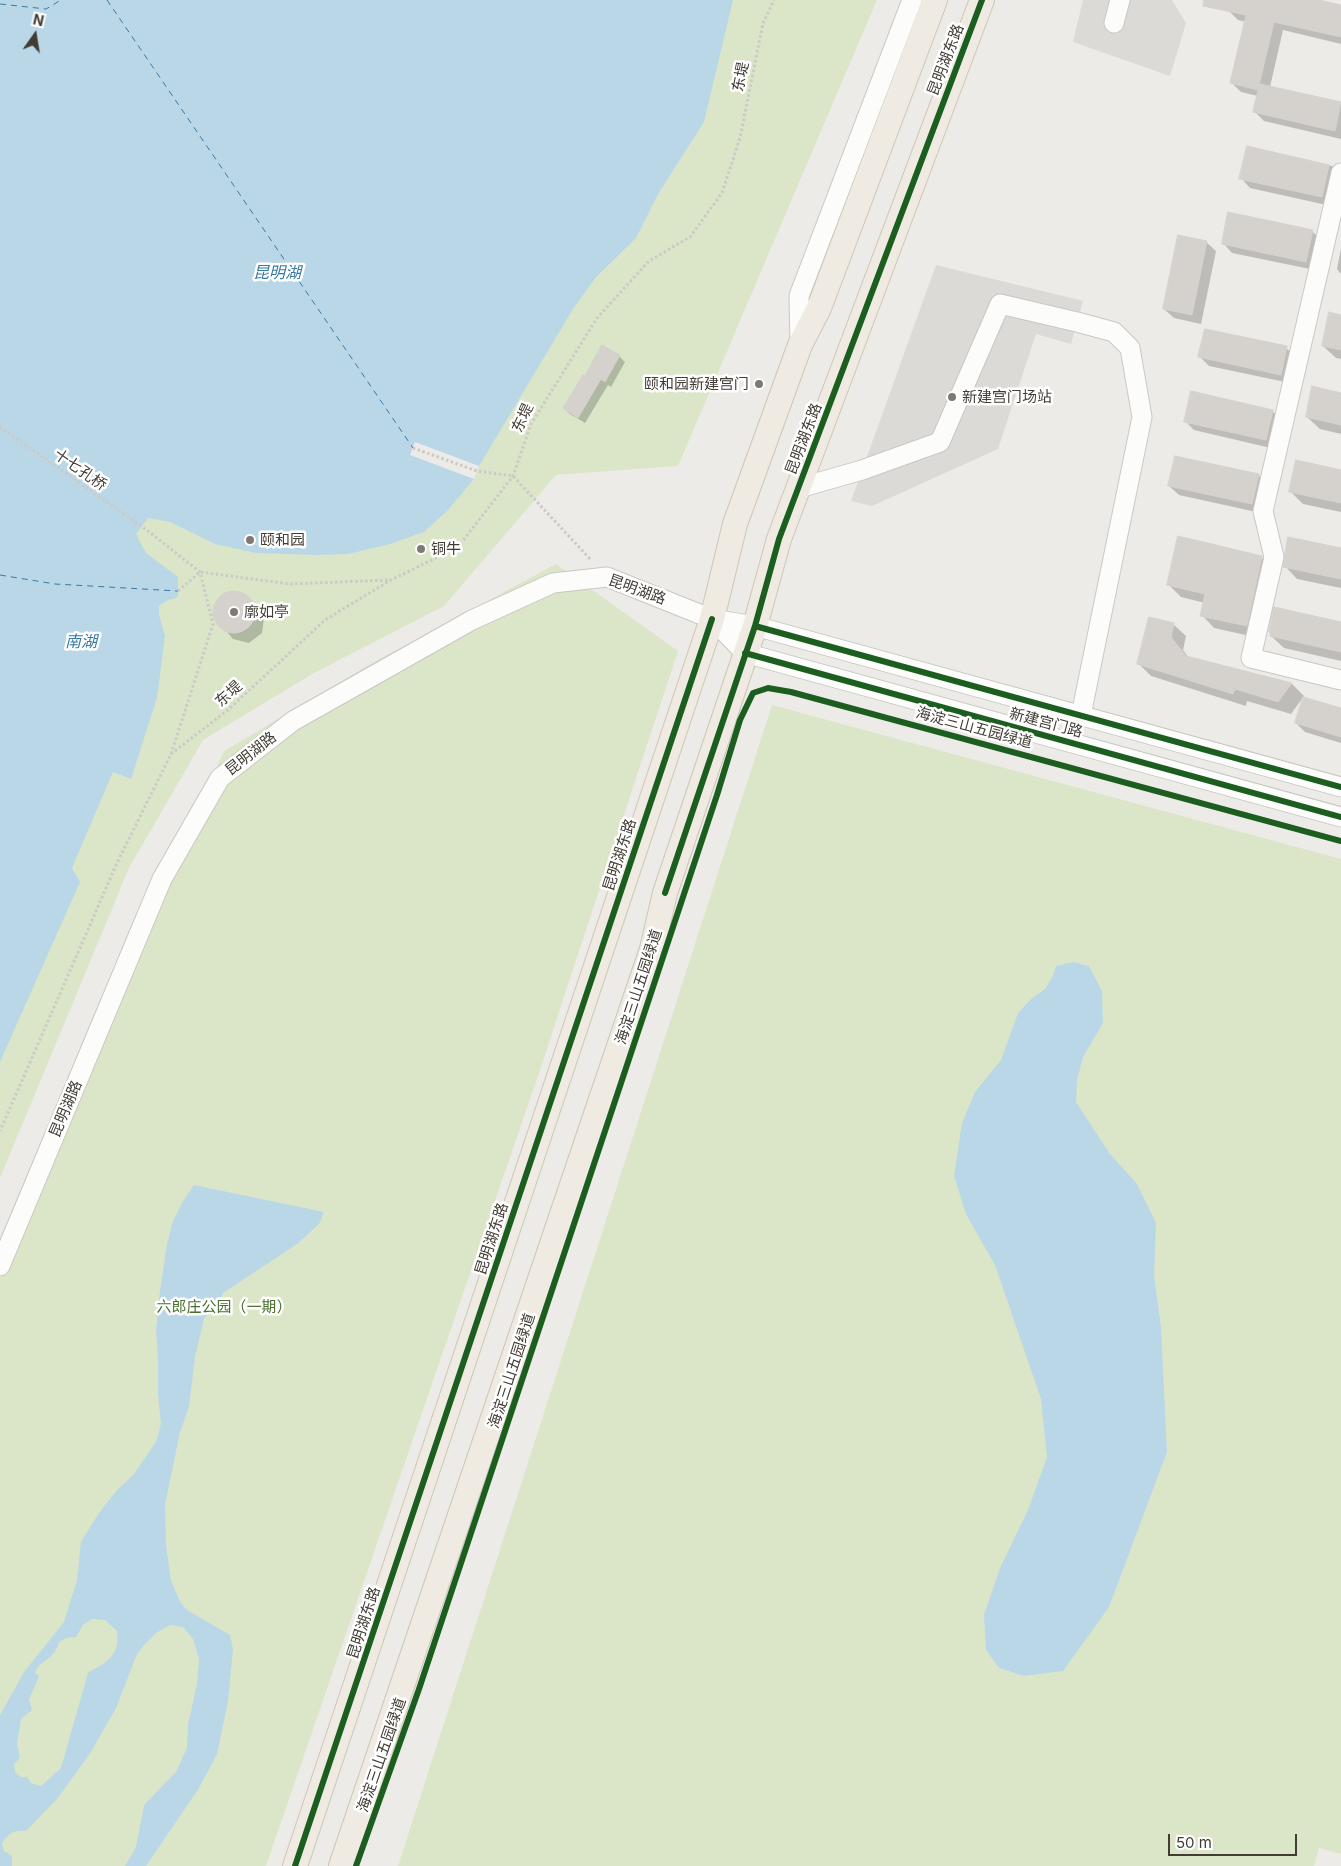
<!DOCTYPE html>
<meta charset="utf-8">
<style>
body{margin:0}
#map{position:relative;width:1341px;height:1866px;overflow:hidden;background:#edebe7;font-family:Inter,sans-serif}
canvas{display:block}
.north{position:absolute;left:10px;top:10px;width:50px;height:50px;-webkit-text-stroke:4px #fff;paint-order:stroke;rotate:13deg;font-size:14px;font-weight:700;line-height:20px;text-align:center;color:#423c34}
.north::after{content:'';display:block;margin:auto;width:18px;height:22px;background:#423c34;clip-path:polygon(50% 0,100% 100%,50% 72%,0 100%)}
.scale{position:absolute;left:1168px;top:1834px;width:129px;height:22px;box-sizing:border-box;border:2px solid #423c34;border-top:0;padding-left:6px;font-size:15px;line-height:18px;white-space:nowrap;color:#423c34;-webkit-text-stroke:4px #fff;paint-order:stroke}
</style>
<div id="map">
<canvas width="1341" height="1866"></canvas>
<div class="north">N</div>
<div class="scale">50 m</div>
</div>
<script>
const context = document.querySelector('canvas').getContext('2d');
context.lineJoin = 'round';
function paint(path, color) {
  context.fillStyle = color;
  context.fill(path, 'evenodd');
}
function trace(path, color, width, dash) {
  context.strokeStyle = color;
  context.lineWidth = width;
  context.lineCap = dash ? 'butt' : 'round';
  context.setLineDash(dash || []);
  context.stroke(path);
}
function drawText(font, color, halo, rows, align = 'center') {
  context.font = font + ' Inter,"Noto Sans SC",sans-serif';
  context.lineWidth = 5;
  context.setLineDash([]);
  context.textBaseline = 'middle';
  context.strokeStyle = halo;
  context.fillStyle = color;
  for (const [text, x, y, turn = 0] of rows) {
    context.save();
    context.translate(x, y);
    context.rotate((+turn || 0) * Math.PI / 180);
    context.textAlign = isNaN(turn) ? turn : align;
    if (halo) context.strokeText(text, 0, 0);
    context.fillText(text, 0, 0);
    context.restore();
  }
}
const green = new Path2D(`
 M0,0H877L678,466L556,475L444,606L314,673L203,740L129,868L0,1178Z
 M556,564L678,651L538,1076L266,1866H0V1266L123,973L224,751L374,662Z
 M772,705L1341,859V1854L1319,1848L1314,1866H398Z`);
const parking = new Path2D(`
 M1083,0H1172L1186,23L1170,76L1073,42Z
 M936,265L1083,301L1071,344L1036,334L998,449L872,506L851,501Z`);
const water = new Path2D(`
 M0,0H733L704,122L658,194L636,238L596,277L573,309L479,466L474,479L448,510L424,532L390,544L348,554L316,555L256,553L215,544L170,522L148,518L136,534L146,553L178,577V597L166,601L159,606V615L165,636L157,698L131,779L113,772L72,868L80,882L0,1062Z
 M1074,962L1089,966L1102,991L1103,1023L1083,1057L1077,1080L1076,1102L1110,1154L1137,1184L1156,1223L1154,1275L1161,1327L1167,1452L1109,1607L1063,1671L1024,1676L999,1668L986,1650L984,1615L1000,1568L1028,1510L1047,1457L1041,1399L995,1265L966,1214L954,1176L962,1123L975,1092L1001,1060L1018,1013L1031,999L1045,989L1053,976L1056,966Z
 M194,1185L324,1212L319,1224L297,1244L223,1293L219,1303L209,1311L204,1319L195,1357L189,1407L180,1432L165,1505L166,1545L171,1580L180,1602L187,1610L230,1635L233,1649L228,1701L217,1754L199,1788L146,1866H125L136,1847L144,1805L176,1772L187,1748L188,1725L197,1684L199,1659L193,1639L183,1627L170,1625L156,1633L144,1645L137,1654L116,1708L91,1752L57,1799L26,1831C13,1830 8,1833 2,1844L4,1851L12,1856V1866H0V1715L24,1672L64,1622L77,1580L81,1542L99,1513L117,1490L134,1474L156,1442L161,1424L158,1395V1358L156,1331L160,1291L167,1244L173,1221L182,1203ZM92,1619L105,1620L117,1631C120,1657 107,1661 88,1673L61,1768L41,1786L31,1783L27,1777H21L15,1772L14,1764L20,1758L17,1744L21,1719L32,1710L29,1700L39,1676L35,1673C39,1659 53,1663 59,1642L66,1638L76,1637L83,1625Z`);
const pier = new Path2D(`
 M415,442L479,466L474,479L410,455Z`);
const shadow = new Path2D(`
 M1231,0H1313L1341,6V44L1283,30L1270,87L1341,104V139L1264,121L1255,112L1258,96L1241,92L1232,83L1246,22L1238,20L1229,11Z
 M1248,148L1332,166L1341,175L1331,206L1250,188L1241,178Z
 M1312,231L1321,240L1315,270L1232,253L1223,243Z
 M1206,242L1216,251L1201,324L1174,318L1164,309Z
 M1341,249V274L1337,269Z
 M1341,316V359L1336,358L1323,346Z
 M1286,348L1296,357L1290,383L1209,366L1200,357Z
 M619,356L625,362L611,387L608,385L585,423L570,414L564,408L585,378Z
 M1341,394V434L1320,429L1307,417Z
 M1272,411L1282,420L1275,449L1194,430L1185,421Z
 M1341,471V512L1303,504L1290,491Z
 M1258,475L1268,484L1261,513L1179,495L1169,486Z
 M1179,538L1262,558L1274,571L1259,638L1214,628L1202,615L1205,603L1181,597L1168,584Z
 M1341,549V588L1297,579L1285,566Z
 M230,592L245,595L255,604L264,618L262,633L249,643L233,639L214,616L217,601Z
 M1341,623V661L1284,648L1271,636Z
 M1173,624L1186,636L1183,650L1189,658L1292,684L1304,696L1291,714L1247,701L1246,706L1151,676L1139,664Z
 M1341,710V743L1305,732L1296,723Z`);
const ferry = new Path2D(`
 M107,0L413,448
 M0,4L46,9L61,0
 M0,575L55,584L178,591`);
const building = new Path2D(`
 M1204,0H1319L1341,5V37L1274,22L1258,90L1230,83L1246,15L1203,6Z
 M1260,84L1341,102L1335,131L1253,112Z
 M1247,146L1329,165L1322,197L1239,179Z
 M1228,212L1313,230L1306,262L1222,244Z
 M1178,235L1207,241L1192,315L1163,309Z
 M1329,312L1341,315V350L1322,346Z
 M1205,329L1287,346L1281,375L1198,357Z
 M602,345L620,355L605,382L601,379L578,418L563,408L583,375L584,377Z
 M1312,386L1341,393V425L1306,417Z
 M1191,391L1273,410L1266,440L1184,422Z
 M1175,456L1259,474L1252,504L1168,486Z
 M1296,460L1341,470V503L1289,492Z
 M1178,536L1262,556L1247,626L1200,616L1205,594L1167,585Z
 M1288,537L1341,548V579L1283,567Z
 M213 612a21 21 0 1 1 42 0a21 21 0 1 1-42 0Z
 M1274,607L1341,622V652L1270,636V632H1269Z
 M1149,617L1174,623L1171,637L1186,656L1292,683L1278,702L1235,689L1233,694L1137,664Z
 M1303,697L1341,708V737L1295,723Z`);
const path = new Path2D(`
 M0,427L148,531L200,572L213,624L171,754L117,863L0,1131
 M413,448L477,471L513,476L591,560
 M178,591L200,572L290,584L390,580
 M171,754L228,710L325,620L391,580L458,547L513,476L531,424L597,318L649,261L690,237L722,193L740,138L763,23L774,0`);
const minor = new Path2D(`
 M1114,23L1120,0
 M1341,173L1263,511L1274,557L1251,658L1341,680
 M800,345L799,296L912,0
 M799,488L862,470L940,442L1000,304L1077,322L1114,332L1130,348L1142,417L1081,715
 M712,619L745,653L1341,817
 M0,1266L162,879L220,778L293,721L472,620L553,583L607,577L712,619L755,626L1341,787`);
const major = new Path2D(`
 M295,1866L712,619L735,524L800,345L819,308L935,0
 M341,1866L652,949L665,893L755,626L779,539L982,0`);
const cycleway = new Path2D(`
 M755,626L1341,787
 M745,653L1341,817
 M665,893L755,626L779,539L982,0
 M295,1866L712,619
 M356,1866L419,1689L717,795L740,720L753,693L768,688L791,692L1341,841`);
const markers = [
 [759,384,5,"#7e7973"],
 [952,397,5,"#7e7973"],
 [250,540,5,"#7e7973"],
 [421,549,5,"#7e7973"],
 [234,612,5,"#7e7973"]
];
const streetNames = [
 ["昆明湖东路",946,60,-69],
 ["东堤",741,77,-79],
 ["东堤",523,418,-65],
 ["昆明湖东路",804,439,-69],
 ["十七孔桥",80,470,35],
 ["昆明湖路",637,590,20],
 ["东堤",229,694,-42],
 ["新建宫门路",1046,723,15],
 ["海淀三山五园绿道",974,728,15],
 ["昆明湖路",251,754,-38],
 ["昆明湖东路",620,855,-72],
 ["海淀三山五园绿道",639,987,-72],
 ["昆明湖路",66,1109,-67],
 ["昆明湖东路",492,1239,-72],
 ["海淀三山五园绿道",512,1371,-72],
 ["昆明湖东路",364,1623,-72],
 ["海淀三山五园绿道",382,1755,-71]
];
const poiNames = [
 ["颐和园新建宫门",749,384,"right"],
 ["新建宫门场站",962,397],
 ["颐和园",260,540],
 ["铜牛",431,549],
 ["廓如亭",244,612]
];
const parkNames = [
 ["六郎庄公园（一期）",224,1307]
];
const waterNames = [
 ["昆明湖",277,273],
 ["南湖",81,642]
];
paint(green, '#dbe6c9');
paint(parking, '#dcdad7');
paint(water, '#bad7e8');
paint(pier, '#edebe7');
paint(shadow, '#0003');
trace(ferry, '#3879a3', 1, [6, 5]);
paint(building, '#d5d2ce');
trace(building, '#d5d2cd', 1);
trace(minor, '#c9c7c3', 21);
trace(major, '#cec6b6', 26);
trace(path, '#cccac6', 3, [2.5, 2.5]);
trace(minor, '#fcfcfb', 19);
trace(major, '#efebe3', 24);
trace(cycleway, '#1b5e20', 6);
for (const [x, y, r, color] of markers) {
  const dot = new Path2D();
  dot.arc(x, y, r, 0, 2 * Math.PI);
  context.fillStyle = color;
  context.fill(dot);
  trace(dot, '#fff', 2);
}
drawText('15px', '#423c34', '#fff', streetNames);
drawText('15px', '#423c34', '#fff', poiNames, 'left');
drawText('15px', '#486e2d', '#fff', parkNames);
drawText('italic 16px', '#3879a3', '#fff', waterNames);
</script>
